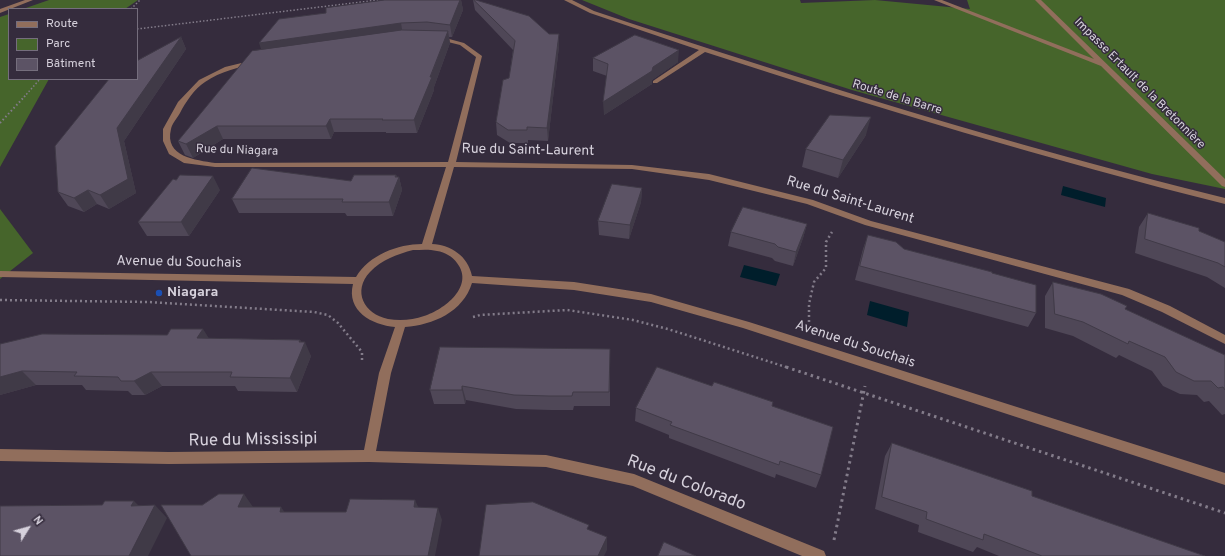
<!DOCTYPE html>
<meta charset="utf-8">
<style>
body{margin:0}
#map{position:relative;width:1225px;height:556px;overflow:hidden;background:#352c3d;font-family:Overpass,sans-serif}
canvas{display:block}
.legend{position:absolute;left:8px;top:8px;width:130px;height:72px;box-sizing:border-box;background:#352c3d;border:1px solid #756e7d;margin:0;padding:5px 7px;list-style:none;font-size:12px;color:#d6d1dc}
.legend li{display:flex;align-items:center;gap:8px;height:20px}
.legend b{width:20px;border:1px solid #756e7d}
.north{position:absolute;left:8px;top:508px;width:40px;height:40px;-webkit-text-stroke:3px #352c3d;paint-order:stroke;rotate:53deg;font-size:11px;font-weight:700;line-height:16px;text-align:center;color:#d6d1dc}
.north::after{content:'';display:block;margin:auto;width:14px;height:18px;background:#d6d1dc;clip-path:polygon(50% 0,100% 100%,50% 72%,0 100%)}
</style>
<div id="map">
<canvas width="1225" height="556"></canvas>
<ul class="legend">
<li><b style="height:5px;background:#916e5c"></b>Route</li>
<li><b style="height:11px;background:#46652b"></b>Parc</li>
<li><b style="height:11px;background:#5c5365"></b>Bâtiment</li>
</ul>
<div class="north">N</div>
</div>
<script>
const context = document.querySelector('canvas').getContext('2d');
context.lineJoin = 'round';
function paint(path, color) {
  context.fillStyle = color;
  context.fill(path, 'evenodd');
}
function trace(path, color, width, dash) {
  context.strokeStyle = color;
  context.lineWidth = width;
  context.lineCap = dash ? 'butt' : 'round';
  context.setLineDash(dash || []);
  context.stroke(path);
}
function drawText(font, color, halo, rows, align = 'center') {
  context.font = font + ' Overpass,sans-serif';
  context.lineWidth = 3;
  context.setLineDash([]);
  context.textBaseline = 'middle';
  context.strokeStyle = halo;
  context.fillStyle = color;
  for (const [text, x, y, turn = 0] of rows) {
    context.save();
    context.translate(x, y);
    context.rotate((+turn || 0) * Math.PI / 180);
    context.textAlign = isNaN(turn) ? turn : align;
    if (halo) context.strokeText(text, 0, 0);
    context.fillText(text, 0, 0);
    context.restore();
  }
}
const green = new Path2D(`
 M49,0H138L125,9H23Z
 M582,0H800L801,3L875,0L970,9L967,0H1225V189L1152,174L852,90L629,19Z
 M9,14V79H49L0,167V17Z
 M0,209L33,253L0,279Z`);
const water = new Path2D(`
 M1063,186L1106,198L1105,207L1061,195Z
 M744,265L780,274L776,286L740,277Z
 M870,301L909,312L907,327L867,315Z`);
const pathFar3 = new Path2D(`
 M131,9L140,0
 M137,29L378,0
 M24,97L40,79`);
const pathFar2 = new Path2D(`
 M0,123L25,96`);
const pathFar1 = new Path2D(`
 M0,300L148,302L314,312L328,315L338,323L362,352V363
 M473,317L480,315L567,310L633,320L668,329L789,368
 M809,322V304L814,282L826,268V242L832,232`);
const path = new Path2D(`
 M786,367L1225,513
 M834,540L865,386`);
const minor = new Path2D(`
 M25,0H33L0,13V9Z
 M564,0H572L594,11C803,80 1012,146 1225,198V204C1049,160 877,108 705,52L657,83H653V81L699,50L590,13Z
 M934,0H942L1094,59L1035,0H1041L1225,179V187L1222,186L1101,66Z
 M438,36L464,43L482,56L456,162L632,165L709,174L813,200L871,221L1129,289L1170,306L1225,335V344L1162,312L1122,295L865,225L807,204L709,180L632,169L454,167L432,244C451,245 468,256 472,276L574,282L651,294L749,322L1225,473V485L743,328L651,302L574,290L472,283C463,312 433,325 405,327L391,373L376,451L546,455L634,474L824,551L826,556H802L633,486L546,467L369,462L169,464L0,461V449L169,452L364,450L379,373L395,327C372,325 346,311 353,284L0,277V271L356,277C369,255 398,244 422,244L446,167H215L184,163L169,154L163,141V129L178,102L199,80L225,67L254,60L257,62L256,63C238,68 221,71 205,82C195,88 185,103 180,113C177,118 172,124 171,129C164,157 196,160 215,163L448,162L476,57L460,45L436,39L435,38ZM413,250C421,250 429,249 437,251C445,252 453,257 457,263C475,286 444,310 424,316C413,320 400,321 388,319C364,314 352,291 370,272C381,260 398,254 413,250Z`);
const wall = new Path2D(`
 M385,0H461L463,10L452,37H449L450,43L434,87V90L417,133H386V132H334L331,139H223L193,158L185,155L178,141L261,50L326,13Z
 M473,0H476L559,46L548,141L528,140V143H510L497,135L496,122L509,78L513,50L475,10Z
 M181,37L186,49L124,141L136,193L109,209L97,204L84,212L68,206L58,192Z
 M593,58L678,62L652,80V84L604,115L607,76L593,71Z
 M866,135L838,178L802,167L806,149Z
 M396,175L397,177H399L402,190L393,216H347L345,213H239L232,199L351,181Z
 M642,188L641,202L629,239L599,235L598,221Z
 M220,190L189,236H147L138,222Z
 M1148,213L1199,231L1225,242V288L1207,277L1135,253L1139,227Z
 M807,224L803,238L793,266L775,261L772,258L728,246L731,232Z
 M868,235L904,249L992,273L1036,313L1028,327L855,280L863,249Z
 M1053,282L1125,309L1225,355V414L1222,415L1209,401L1204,402L1197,395L1180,394L1163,386L1152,371L1119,355L1116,358L1073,336L1045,328V296Z
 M209,338L300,340L311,356L297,392L238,391L235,386H162L145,395H132L128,391L86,390L82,385H36L0,395V344Z
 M610,349V406H574L573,410H551L516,409L466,400L465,404H434L430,390Z
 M712,386L821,475L816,488L776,474L775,478L669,438V435L635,421L636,408Z
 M892,443L1032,496L1205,556H999L977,547L973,552L918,532L919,525L875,509L885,456Z`);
const shadedWall = new Path2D(`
 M460,0H461L463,10L452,37L450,25Z
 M401,23L403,35L263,55L259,43Z
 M448,31L450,43L434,87V90L417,133L414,120Z
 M559,34V46L548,141L547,128Z
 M181,37L186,49L124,141L136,193L109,209L100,195L117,128Z
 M679,50L678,62L652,80V84L604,115L603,102L653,67Z
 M871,117L866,135L838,178L843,160Z
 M330,119L334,132L331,139L326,126Z
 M217,126L223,139L193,158L186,144Z
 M396,175L398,180L399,177L402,190L393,216L389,202Z
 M213,176L220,190L189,236L181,222Z
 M642,188L641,202L629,239L630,225Z
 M88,190L97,204L84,212L74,198Z
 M807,224L803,238L793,266L796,252Z
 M203,329L212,343L197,338Z
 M300,340L303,346L305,342L311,356L297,392L290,378L299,342Z
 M22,371L36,385L0,395V377Z
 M151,372L162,386L145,395L134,381Z
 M462,386L466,400L465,404L462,390Z
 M244,494L253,507H238Z
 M415,500L421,513L414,507Z
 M134,501L146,513L131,506Z
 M155,505L167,518L148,556H129Z
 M281,507L290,520L280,512Z
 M438,508L442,520L435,556H428Z
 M607,537V550L604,556H598Z`);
const building = new Path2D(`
 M385,0H460L450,25L427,22L401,23L259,43L279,19L326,13V8Z
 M474,0H476L529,16L549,34H559L547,128L527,127V130H508L496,122L503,80L509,78L515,41Z
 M402,30L448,31L430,77H432L414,120H382L383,119H330L326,126H217L186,144L178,141L252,51Z
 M635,35L679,50L653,67L652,71L603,102L608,64L593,58Z
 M181,37L117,128L128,179L100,195L88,190L74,198L58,192L55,146L109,79H137V61Z
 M830,115L871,117L843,160L806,149Z
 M252,168L351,181L354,175H396L395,177H399L389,202H342L343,199H232Z
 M180,175L213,176L181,222H138L173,179L176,180Z
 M612,184L642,188L630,225L598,221Z
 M743,207L807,224L796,252L778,247L775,244L731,232Z
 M1148,213L1199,228V231L1225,242V267L1218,263L1145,239Z
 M868,235L896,242L904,249L992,272V273L1036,285V313L860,266Z
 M1053,282L1101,294L1127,306L1125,309L1225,355V390L1223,387L1218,388L1211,381H1194L1176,372L1165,357L1129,341L1128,344L1083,322L1055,314Z
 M171,329H203L197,338L300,340L299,342H305L290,378L230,377L232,372H151L134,381H121L118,377L74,376L77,372L22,371L0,377V344L42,334L167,335Z
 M440,347L610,349L609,392H573L572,396H549L514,395L462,386V390H430Z
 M657,367L712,386L714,382L773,402L772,406L833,427L821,475L780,461L779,465L670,425L672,422L636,408Z
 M892,443L1032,491V496L1205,556H1042L984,534L983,540L926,519L927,512L882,497Z
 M219,494H244L238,507H281L280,512H346L350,499L415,500L414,507L438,508L428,556H191L161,505H202Z
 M105,501H134L131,506L155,505L129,556H0V506L102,505Z
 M533,502L589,525L587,529L607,537L598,556H479L486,505Z
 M664,542L696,556H658Z`);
const markers = [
 [159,293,4,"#1a4fb4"]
];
const farStreetnames = [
 ["Impasse Ertault de la Bretonnière",1139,84,45],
 ["Route de la Barre",897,98,17],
 ["Rue du Niagara",237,151,2]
];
const streetNames = [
 ["Rue du Saint-Laurent",528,151,1],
 ["Rue du Saint-Laurent",850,201,17],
 ["Avenue du Souchais",179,263,1],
 ["Avenue du Souchais",855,345,18]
];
const poiNames = [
 ["Niagara",167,293]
];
const nearStreetnames = [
 ["Rue du Mississipi",253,441,-1],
 ["Rue du Colorado",686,484,21]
];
paint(green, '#46652b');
paint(water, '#001e2b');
trace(pathFar3, '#837c8a', 1.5, [1.5, 2]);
trace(pathFar2, '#837c8a', 2, [1.5, 2.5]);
trace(pathFar1, '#837c8a', 2.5, [2, 3]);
trace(path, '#837c8a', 3, [2.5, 4]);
paint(minor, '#916e5c');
paint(wall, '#4f4757');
paint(shadedWall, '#403a47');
paint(building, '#5c5365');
trace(building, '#403a47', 1);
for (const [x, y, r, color] of markers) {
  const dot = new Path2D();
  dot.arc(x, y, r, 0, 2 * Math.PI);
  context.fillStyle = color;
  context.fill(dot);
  trace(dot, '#352c3d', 1.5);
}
drawText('12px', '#d6d1dc', '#352c3d', farStreetnames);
drawText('14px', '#d6d1dc', '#352c3d', streetNames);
drawText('bold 14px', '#d6d1dc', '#352c3d', poiNames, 'left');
drawText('17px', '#d6d1dc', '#352c3d', nearStreetnames);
</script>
